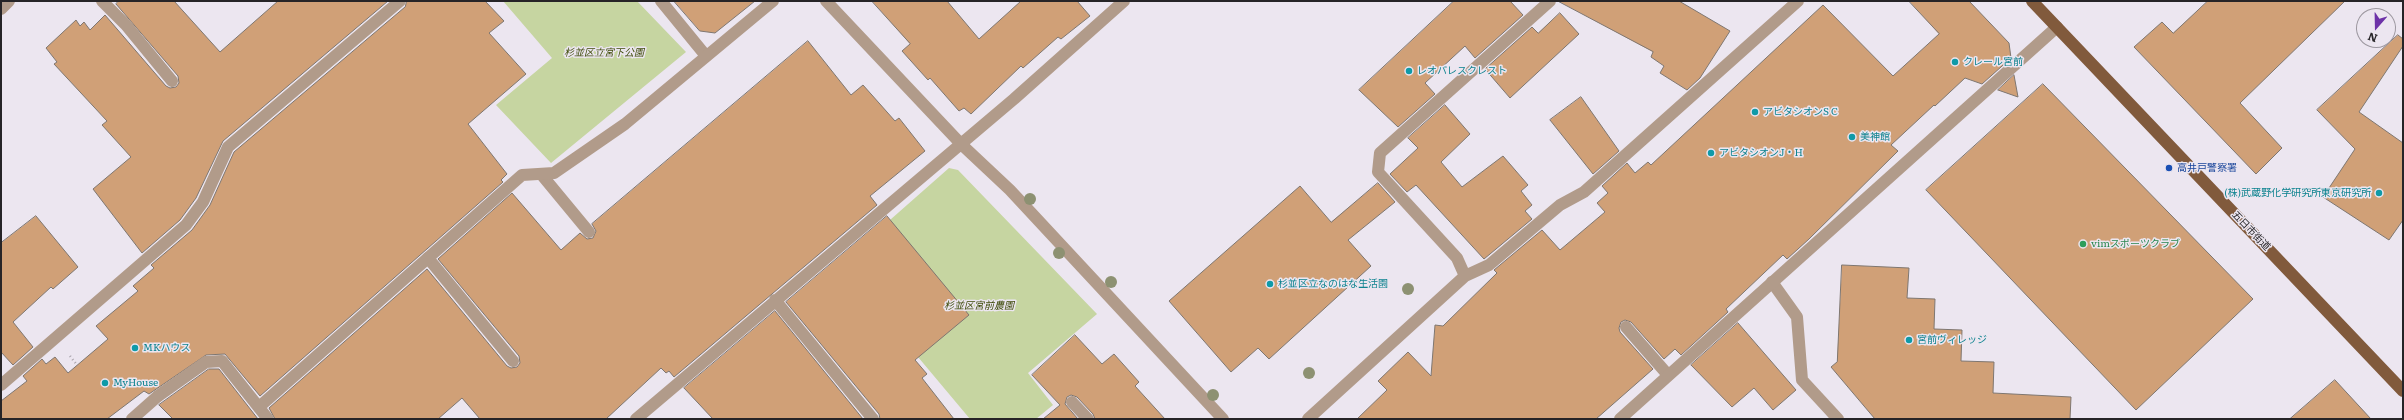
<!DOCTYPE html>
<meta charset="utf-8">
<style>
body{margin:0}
#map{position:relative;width:2404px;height:420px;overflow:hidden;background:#ece6f0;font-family:Literata,serif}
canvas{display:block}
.frame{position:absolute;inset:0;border:2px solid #262427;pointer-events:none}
.north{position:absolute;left:2356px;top:8px;width:40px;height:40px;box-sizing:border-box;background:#ece6f0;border:1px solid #9d98a0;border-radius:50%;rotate:200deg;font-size:11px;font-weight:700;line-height:16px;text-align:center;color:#262427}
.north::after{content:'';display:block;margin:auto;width:14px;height:18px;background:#6d32a8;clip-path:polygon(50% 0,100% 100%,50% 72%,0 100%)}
</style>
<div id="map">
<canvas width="2404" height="420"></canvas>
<div class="frame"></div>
<div class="north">N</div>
</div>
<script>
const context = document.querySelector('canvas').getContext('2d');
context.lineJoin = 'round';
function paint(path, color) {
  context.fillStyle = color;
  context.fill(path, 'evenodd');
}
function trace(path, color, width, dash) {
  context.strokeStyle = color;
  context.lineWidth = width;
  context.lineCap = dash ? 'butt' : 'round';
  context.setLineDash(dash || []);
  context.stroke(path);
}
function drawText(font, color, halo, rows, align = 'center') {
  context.font = font + ' Literata,"Noto Sans JP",serif';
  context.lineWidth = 3;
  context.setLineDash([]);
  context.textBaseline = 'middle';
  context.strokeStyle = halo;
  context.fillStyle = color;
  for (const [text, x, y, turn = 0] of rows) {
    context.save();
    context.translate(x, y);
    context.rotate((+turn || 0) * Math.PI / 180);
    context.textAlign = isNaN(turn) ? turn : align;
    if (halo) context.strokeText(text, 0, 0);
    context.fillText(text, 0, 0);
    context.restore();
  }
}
const green = new Path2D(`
 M503,1H637L686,52L551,163L496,105L552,58Z
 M949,168L958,170L1097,314L1028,373L1053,405L1036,419H970L840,264Z`);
const building = new Path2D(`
 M119,1H174L220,52L278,1H388L223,141L196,198L180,220L142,253L93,189L131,157L102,125L107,121L54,64L57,62L46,48L76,20L80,26L84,22L90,30L105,15L166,86L170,88L176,87L179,83L178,76L116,4Z
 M407,1H485L504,21L489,33L526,74L468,124L507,174L501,180L503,182L260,396L225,354L206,355L149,394L144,391L107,419H1V401L27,381L23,376L42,359L46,364L55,357L68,373L108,339L96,326L138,291L133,286L154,268L151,265L192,230L210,205L234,152L405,7Z
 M674,1H755L715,33L700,31Z
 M872,1H947L979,39L1021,1H1077L1090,16L1061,39L1058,37L1023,68L1021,66L971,114L964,108L959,111L930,78L928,80L902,51L910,44Z
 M1454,1H1510L1523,15L1475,58L1465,46L1425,83L1435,94L1398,127L1359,90Z
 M1558,1H1679L1730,31L1700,78L1687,90L1660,73L1664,66L1651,57L1653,52Z
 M1909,1H1969L2009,43L2011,58L1982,84L1965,78L1935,106L1934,105L1891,145L1898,151L1809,239L1787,259L1783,255L1726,309L1728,312L1681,355L1675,349L1664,359L1631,322L1625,320L1621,322L1619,328L1620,332L1653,369L1596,419H1357L1387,390L1378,381L1408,352L1431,376L1435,325L1443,326L1497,273L1494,270L1542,230L1560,250L1605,212L1597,203L1608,193L1602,186L1627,163L1635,173L1648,162L1651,165L1823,5L1893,76L1939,34Z
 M2208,1H2345L2240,103L2282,148L2256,174L2134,47L2162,22L2173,33Z
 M1560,13L1579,34L1510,98L1485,69L1532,27L1538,33Z
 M2398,35L2403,39V46L2359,112L2403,143V220L2389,240L2323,197L2355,149L2317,110Z
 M808,41L851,95L863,85L895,121L899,118L925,151L870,196L877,205L674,377L669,371L666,373L661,368L606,419H480L462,398L438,419H275L269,408L427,269L507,366L511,368L517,367L520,363L519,356L438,259L512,193L561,250L580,233L587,239L593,238L596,231L592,224Z
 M2014,75L2018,97L1998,90Z
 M2043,84L2253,299L2136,410L1926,190Z
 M1581,97L1619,151L1593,174L1550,120Z
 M1445,105L1470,134L1441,162L1462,187L1503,156L1528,185L1521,191L1532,205L1525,211L1532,219L1484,259L1416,185L1407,192L1390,174L1418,148L1408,138Z
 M1378,183L1395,202L1348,240L1371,266L1269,359L1258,348L1231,372L1169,301L1300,186L1331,222Z
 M36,216L78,267L53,289L51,287L13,322L33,347L13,365L1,352V243Z
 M887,216L969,315L915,360L927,374L922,378L954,419H880L879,414L786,302Z
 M1842,265L1909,268L1907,298L1935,299L1934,329L1962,330L1961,361L1994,362L1993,393L2071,397L2070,419H1875L1831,367L1837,362Z
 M775,311L863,419H713L684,388Z
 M1738,323L1796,390L1773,410L1754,388L1732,407L1691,365Z
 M1075,335L1102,364L1114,354L1139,382L1135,386L1165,419H1095L1093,414L1077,397L1071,395L1067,397L1065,404L1078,419H1043L1060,405L1032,375Z
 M209,369H219L258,419H173L159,405Z
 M2335,380L2371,419H2290Z`);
const path = new Path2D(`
 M70,356L77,365`);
const lane = new Path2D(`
 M102,1L126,25L172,81
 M661,1L706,56
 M541,174L589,232
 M428,258L513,361
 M1772,282L1797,317L1802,380L1838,419
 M1626,327L1668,375
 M1,385L186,225L203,202L228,147L400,1
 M158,396L206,362L222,361L268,419
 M1072,402L1088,419`);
const street = new Path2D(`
 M826,1L961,144L1010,190L1223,419
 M1,9L9,1
 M1465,276L1489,265L1560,205L1584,192L1798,1
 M775,300L873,419
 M259,407L522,175L554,173L625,124L773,1
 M132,419L158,396
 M636,419L1014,99L1124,1
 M1308,419L1465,276L1457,258L1378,172L1380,153L1550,1
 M1620,419L2057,27`);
const primary = new Path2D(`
 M2032,1L2403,391`);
const trees = [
 [1030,199],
 [1059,253],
 [1111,282],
 [1408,289],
 [1309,373],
 [1213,395]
];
const markers = [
 [1955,62,4,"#0f9aa8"],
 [1409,71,4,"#0f9aa8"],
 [1755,112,4,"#0f9aa8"],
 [1852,137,4,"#0f9aa8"],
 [1711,153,4,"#0f9aa8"],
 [2169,168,4,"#1a4fb4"],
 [2379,193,4,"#0f9aa8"],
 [2083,244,4,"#2e9e5b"],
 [1270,284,4,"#0f9aa8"],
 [1909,340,4,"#0f9aa8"],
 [135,348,4,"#0f9aa8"],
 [105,383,4,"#0f9aa8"]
];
const parkNames = [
 ["杉並区立宮下公園",604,53],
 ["杉並区宮前農園",979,306]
];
const cultureNames = [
 ["クレール宮前",1963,62],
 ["レオパレスクレスト",1417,71],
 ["アビタシオンS C",1763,112],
 ["美神館",1860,137],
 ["アビタシオンJ・H",1719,153],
 ["(株)武蔵野化学研究所東京研究所",2371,193,"right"],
 ["杉並区立なのはな生活園",1278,284],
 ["宮前ヴィレッジ",1917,340],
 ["MKハウス",143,348],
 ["MyHouse",113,383]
];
const transitNames = [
 ["高井戸警察署",2177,168]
];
const streetNames = [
 ["五日市街道",2251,231,46]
];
const leisureNames = [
 ["vimスポーツクラブ",2091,244]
];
paint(green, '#c6d5a1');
paint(building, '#d0a077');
trace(building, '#7e7670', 1);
trace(path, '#a7a2aa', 2.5, [1, 3]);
trace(lane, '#b19b8a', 12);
trace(street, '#b19b8a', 12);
trace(primary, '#815a3c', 12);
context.fillStyle = '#8d9172';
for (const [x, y] of trees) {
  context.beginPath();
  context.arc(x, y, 6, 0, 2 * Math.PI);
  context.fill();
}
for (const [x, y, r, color] of markers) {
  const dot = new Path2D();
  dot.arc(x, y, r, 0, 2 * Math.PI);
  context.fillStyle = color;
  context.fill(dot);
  trace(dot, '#ece6f0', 1.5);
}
drawText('italic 10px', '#3f4c0a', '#ece6f0', parkNames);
drawText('10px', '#0d838f', '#ece6f0', cultureNames, 'left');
drawText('10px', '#164399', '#ece6f0', transitNames, 'left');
drawText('10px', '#262427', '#ece6f0', streetNames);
drawText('10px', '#27864d', '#ece6f0', leisureNames, 'left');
</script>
